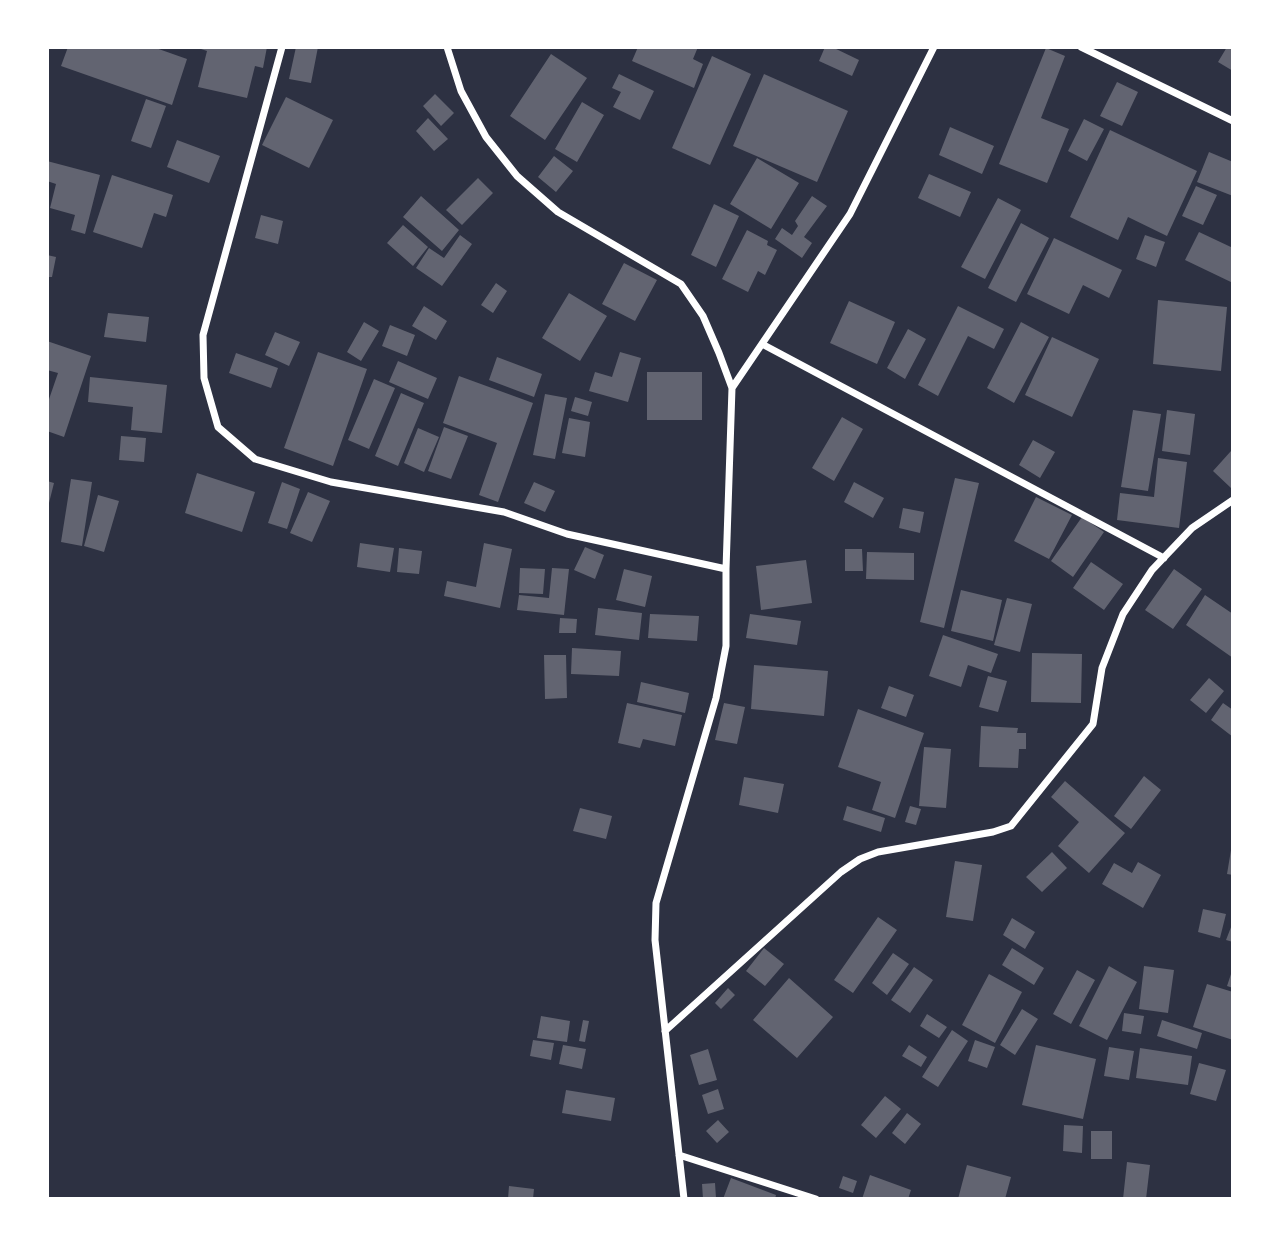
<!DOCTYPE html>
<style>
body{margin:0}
#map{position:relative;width:1280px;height:1246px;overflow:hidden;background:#2d3142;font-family:"Alegreya Sans",sans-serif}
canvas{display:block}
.frame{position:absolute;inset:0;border:49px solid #fff;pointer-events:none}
</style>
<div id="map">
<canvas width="1280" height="1246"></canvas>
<div class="frame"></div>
</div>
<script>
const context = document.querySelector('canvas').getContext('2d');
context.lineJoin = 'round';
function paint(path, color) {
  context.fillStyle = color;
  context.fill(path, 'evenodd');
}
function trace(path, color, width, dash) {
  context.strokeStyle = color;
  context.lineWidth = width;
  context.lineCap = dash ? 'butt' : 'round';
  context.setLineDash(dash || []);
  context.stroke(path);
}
const building = new Path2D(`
 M68,47H153L187,59L172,105L61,66Z
 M195,47H267L263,68L255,66L247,98L198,87L207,51Z
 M296,47H318L311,83L289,79Z
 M638,47H698L693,59L703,64L694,88L632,61Z
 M825,47H832L859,60L852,76L819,61Z
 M1227,47H1233V71L1218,62Z
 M1046,48L1065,56L1041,118L1069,129L1047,183L999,164Z
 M551,54L587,78L545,140L510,116Z
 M712,56L751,74L710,165L672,148Z
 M619,74L654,91L640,120L613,107L621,92L612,88Z
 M764,74L848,111L817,182L733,146Z
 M1117,82L1138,92L1122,126L1100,116Z
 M435,94L454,113L441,126L423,106Z
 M286,97L333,120L309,168L262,145Z
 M146,99L166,106L151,148L131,141Z
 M582,102L604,115L577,162L555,149Z
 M428,118L448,139L434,151L416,131Z
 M1084,119L1104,129L1087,161L1068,151Z
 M950,127L994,146L982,174L939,155Z
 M1110,130L1197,171L1167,236L1128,217L1118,240L1070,217Z
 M177,140L220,156L209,183L167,167Z
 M1209,152L1233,162V196L1197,182Z
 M554,156L573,171L556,192L538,177Z
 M757,158L799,183L771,229L730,204Z
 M47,161L100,175L85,234L71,230L75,215L50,208L56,184L47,181Z
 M929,174L971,192L960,217L918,198Z
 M112,175L173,195L166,217L154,213L142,248L93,232Z
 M478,178L493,193L462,225L446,210Z
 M1196,186L1217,195L1203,225L1182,216Z
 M421,196L459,230L442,251L403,217Z
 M812,196L827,206L804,237L812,243L802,258L775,239L782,228L792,235L798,226L795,221Z
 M998,198L1021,210L985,279L961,267Z
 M714,204L739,216L716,267L691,255Z
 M261,215L283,221L278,244L255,238Z
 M1021,223L1049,238L1016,302L988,288Z
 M403,225L428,247L413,266L387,243Z
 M747,230L768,241L767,245L777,250L765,275L758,271L748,292L722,279Z
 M1199,232L1233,248V283L1185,260Z
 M460,235L472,244L442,286L416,268L429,248L444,258Z
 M1145,235L1165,242L1156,267L1136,259Z
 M1054,238L1122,270L1109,298L1083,285L1069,314L1027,294Z
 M47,255L56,257L52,277H47Z
 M624,263L657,280L635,321L602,304Z
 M496,283L507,291L493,313L481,305Z
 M569,293L607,316L580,361L542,338Z
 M1158,300L1227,307L1221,371L1153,364Z
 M849,301L895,322L877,364L830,343Z
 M424,306L447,321L436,340L412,326Z
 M958,306L1004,329L994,349L968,336L938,396L918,385Z
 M108,313L149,317L146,342L104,337Z
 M364,322L379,331L361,361L347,352Z
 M1021,322L1049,337L1014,403L987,388Z
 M390,325L415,335L407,356L382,346Z
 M908,329L926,339L905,379L887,368Z
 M275,332L300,342L289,366L265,355Z
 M1052,337L1099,359L1072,417L1025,395Z
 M47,341L91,356L64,437L47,431V405L58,373L47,370Z
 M318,352L367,369L333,466L284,448Z
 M620,352L641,358L628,402L589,391L595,372L612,377Z
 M236,353L278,368L271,388L229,373Z
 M497,357L542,374L534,397L489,380Z
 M398,361L437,378L428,399L389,382Z
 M647,372H702V420H647Z
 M459,376L533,403L498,502L479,495L497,443L443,423Z
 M90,377L167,385L162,433L131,430L133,407L88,402Z
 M374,379L395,388L369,449L348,440Z
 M401,393L424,403L398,466L375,456Z
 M545,394L567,398L555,459L533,455Z
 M575,397L592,402L588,416L571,411Z
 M1133,410L1161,414L1148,491L1121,487Z
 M1167,410L1195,414L1190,455L1162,451Z
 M842,417L863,429L834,481L812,468Z
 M569,418L590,422L585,457L562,453Z
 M444,427L468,436L451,479L428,471Z
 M418,428L439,437L424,472L404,463Z
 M121,436L146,438L144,462L119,460Z
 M1033,440L1055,452L1040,478L1019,465Z
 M1231,451L1233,452V486L1231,488L1213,471Z
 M1158,458L1187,462L1179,528L1117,520L1120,493L1154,497Z
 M197,473L255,492L242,532L185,513Z
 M955,478L979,483L944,628L920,622Z
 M71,479L92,482L82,546L61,542Z
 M47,481L54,483L48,507H47Z
 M282,482L300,489L287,529L268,523Z
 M534,482L555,491L545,512L524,503Z
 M854,482L884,498L873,518L844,502Z
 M308,492L330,501L312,542L290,533Z
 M98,495L119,501L104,552L84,546Z
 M1036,497L1072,515L1049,559L1014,541Z
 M903,508L924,512L920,533L899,528Z
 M1082,517L1104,532L1073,577L1051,561Z
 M360,543L394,548L390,572L357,567Z
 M484,543L512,549L500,608L444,596L447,581L476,587Z
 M585,547L604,555L595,579L574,570Z
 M399,548L422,551L419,574L397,572Z
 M845,549H862L863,571H845Z
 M867,552L914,553V580L866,579Z
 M806,560L812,603L761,610L756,566Z
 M1091,562L1123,584L1104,610L1073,588Z
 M520,568L545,569L543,594L519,593Z
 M552,568L569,569L564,615L517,610L519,595L549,598Z
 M624,569L652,576L645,607L616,600Z
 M1174,569L1202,589L1173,629L1145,610Z
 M961,590L1002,600L993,641L951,631Z
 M1205,595L1233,614V658L1186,625Z
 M1007,598L1032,604L1020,652L994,645Z
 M598,608L642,613L639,640L595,635Z
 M650,614L699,616L697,641L648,638Z
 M750,614L801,621L797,645L746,638Z
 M560,618L577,619L576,633H559Z
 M943,635L998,654L991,673L968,665L961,687L929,676Z
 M572,648L621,651L619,676L571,674Z
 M1032,653L1082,654L1081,703L1031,702Z
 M544,655H566L567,698L545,699Z
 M754,665L828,671L824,716L751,709Z
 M988,676L1007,681L998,712L979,707Z
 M1209,678L1224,691L1206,713L1190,700Z
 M641,682L689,693L685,713L637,702Z
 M889,686L914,695L906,717L881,708Z
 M627,703L682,715L675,746L643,739L640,748L618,743Z
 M724,703L745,707L737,744L715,740Z
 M1223,703L1233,710V737L1211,720Z
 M858,709L924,733L895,818L872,810L881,782L838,767Z
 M981,726L1018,728L1017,733H1026V749H1019L1018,768L979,767Z
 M924,747L951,749L946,808L919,806Z
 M1144,776L1161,790L1131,829L1114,816Z
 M744,777L784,784L778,813L739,805Z
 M1065,781L1125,833L1089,873L1058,846L1079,822L1051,797Z
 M847,806L885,818L881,832L843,820Z
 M910,806L921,809L916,825L905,822Z
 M580,808L612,816L606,839L573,831Z
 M1231,850H1233V875L1227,874Z
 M1052,852L1067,868L1042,892L1026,877Z
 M955,861L982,865L973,921L946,917Z
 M1138,862L1161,875L1143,908L1102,884L1114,863L1132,873Z
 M1203,909L1226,914L1220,938L1198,932Z
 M878,917L897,930L853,993L834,980Z
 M1012,918L1035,932L1025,949L1003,935Z
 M1233,922V942L1226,940Z
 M764,948L784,964L765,986L746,971Z
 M1012,948L1044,968L1034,985L1002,965Z
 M893,953L909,964L887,995L872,983Z
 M1109,966L1137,982L1107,1040L1079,1026Z
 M1144,966L1174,970L1168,1013L1139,1009Z
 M914,967L933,980L910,1013L891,1000Z
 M1077,970L1095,980L1071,1024L1053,1014Z
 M1232,971H1233V988L1227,986Z
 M989,974L1022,992L995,1043L962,1025Z
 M789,978L833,1017L797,1058L753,1020Z
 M1207,984L1233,992V1040L1193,1027Z
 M728,988L735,995L721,1009L715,1003Z
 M1022,1009L1038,1019L1015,1055L1000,1045Z
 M1124,1013L1144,1016L1141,1034L1122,1031Z
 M927,1014L947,1027L939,1038L920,1026Z
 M541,1016L570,1021L567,1042L537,1038Z
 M583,1020L589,1021L585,1042L579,1041Z
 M1162,1020L1202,1033L1197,1049L1157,1036Z
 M952,1030L968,1041L938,1087L922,1077Z
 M533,1040L554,1043L551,1060L530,1056Z
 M975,1040L995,1047L987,1068L968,1061Z
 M563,1045L586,1049L582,1069L559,1064Z
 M909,1045L927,1057L921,1067L902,1056Z
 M1036,1045L1096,1059L1083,1119L1022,1105Z
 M1109,1047L1134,1051L1129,1080L1104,1076Z
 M1140,1048L1192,1056L1188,1085L1136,1078Z
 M708,1049L717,1080L699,1085L690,1055Z
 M1199,1063L1226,1070L1216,1101L1190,1094Z
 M718,1089L724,1109L708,1114L702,1095Z
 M566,1090L615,1098L611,1121L562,1113Z
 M885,1096L901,1109L876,1138L861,1125Z
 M907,1113L921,1124L905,1144L892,1133Z
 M718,1120L729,1132L717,1143L706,1131Z
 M1064,1125L1083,1126L1082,1153L1063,1151Z
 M1091,1131H1112V1159H1091Z
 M1127,1162L1150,1165L1146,1199H1123Z
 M967,1165L1011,1177L1005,1199H958Z
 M870,1175L911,1190L908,1199H862Z
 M843,1176L857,1181L853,1193L839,1188Z
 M731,1178L776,1195L775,1199H723Z
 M715,1183L716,1198L703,1199L702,1184Z
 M509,1186L534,1189L533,1199H508Z`);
const minor = new Path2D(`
 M282,47L203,335L204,378L218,427L255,459L331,482L504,512L567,534L726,569
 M447,47L461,91L486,137L517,176L558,212L681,284L703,316L719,353L732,388L726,569V646L716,698L656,903L655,940L684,1199
 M1081,47L1233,121
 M762,344L1164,558
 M732,388L850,214L934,47
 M665,1031L841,872L860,859L878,852L993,832L1011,826L1093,724L1102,668L1123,614L1152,570L1192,528L1233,500
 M679,1155L816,1199`);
paint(building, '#626471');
trace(minor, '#fff', 7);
</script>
